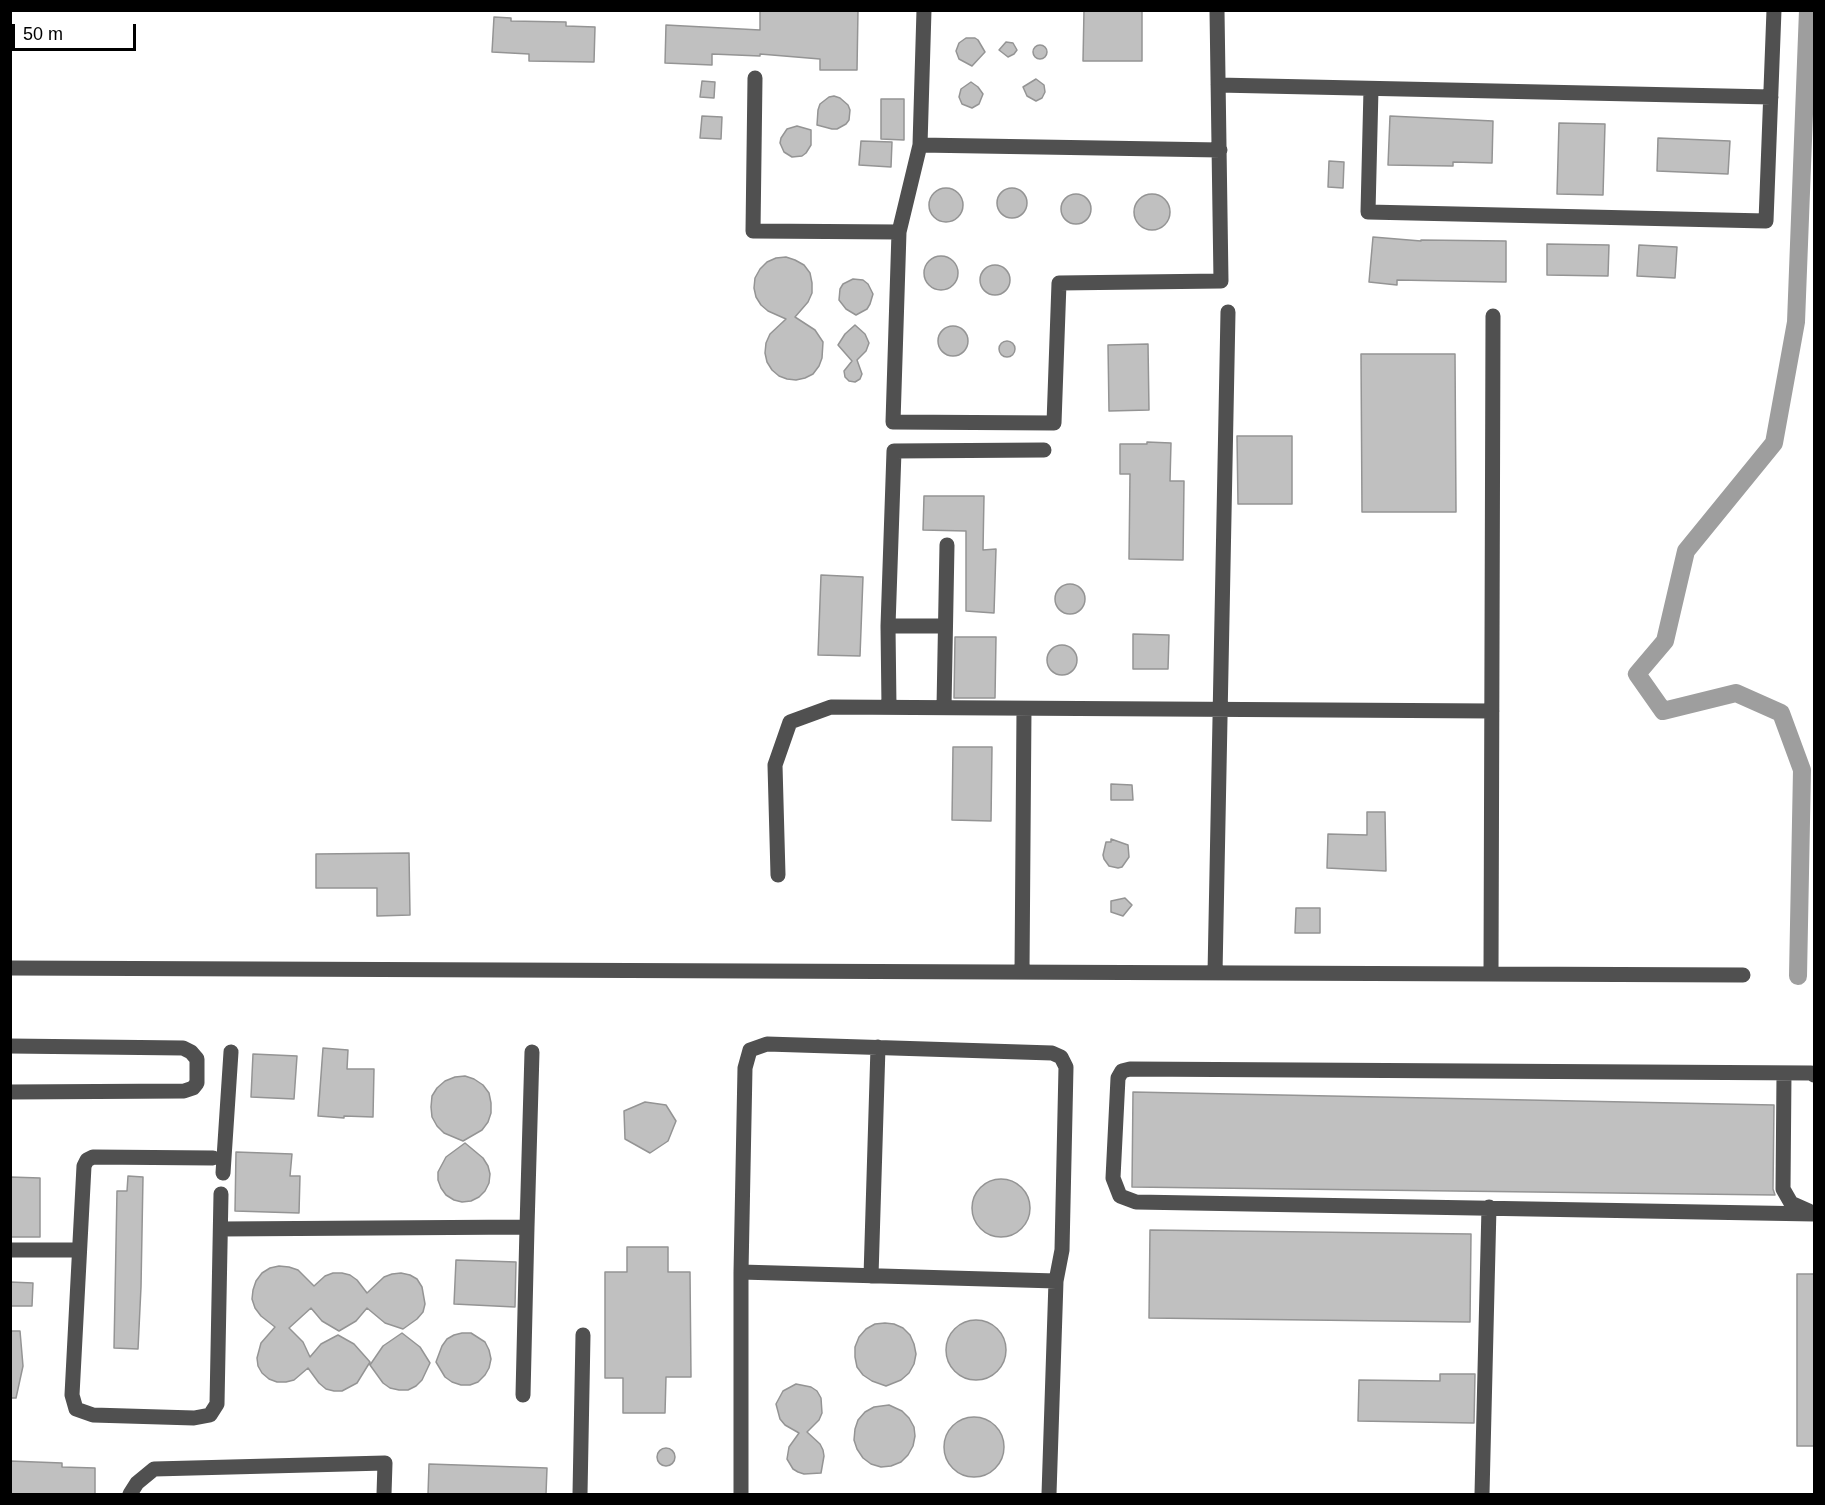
<!DOCTYPE html>
<style>
body{margin:0}
#map{position:relative;width:1825px;height:1505px;overflow:hidden;background:#fff;font-family:Arial,sans-serif}
canvas{display:block}
.frame{position:absolute;inset:0;border:12px solid #000;pointer-events:none}
.scale{position:absolute;left:12px;top:24px;width:124px;height:27px;box-sizing:border-box;border:3px solid #000;border-top:0;padding-left:8px;font-size:18px;line-height:21px;white-space:nowrap;color:#000;-webkit-text-stroke:4px #fff;paint-order:stroke}
</style>
<div id="map">
<canvas width="1825" height="1505"></canvas>
<div class="frame"></div>
<div class="scale">50 m</div>
</div>
<script>
const context = document.querySelector('canvas').getContext('2d');
context.lineJoin = 'round';
function trace(path, color, width, dash) {
  context.strokeStyle = color;
  context.lineWidth = width;
  context.lineCap = dash ? 'butt' : 'round';
  context.setLineDash(dash || []);
  context.stroke(path);
}
function paint(path, color) {
  context.fillStyle = color;
  context.fill(path, 'evenodd');
}
const canal = new Path2D(`
 M1798,976L1802,770L1781,713L1736,693L1663,711L1637,674L1665,641L1686,551L1774,443L1796,322L1808,10`);
const building = new Path2D(`
 M760,10H858L857,70H820V59L760,54V56L712,54V65L665,63L666,25L760,30Z
 M1084,10H1142V61H1083Z
 M494,17L511,18V21L566,22V26L595,27L594,62L529,61V54L492,52Z
 M966,38H975L978,40L985,52L972,66L959,59L956,51L959,43Z
 M1006,42L1013,43L1017,50L1014,54L1008,57L999,50Z
 M1033 52a7 7 0 1 1 14 0a7 7 0 1 1-14 0Z
 M1036,79L1044,85L1045,92L1042,98L1036,101L1027,96L1023,87Z
 M702,81L715,82L714,98L700,97Z
 M971,82L978,87L983,94L979,104L972,108L962,104L959,97L961,89Z
 M834,96L840,98L848,105L850,110L849,120L846,124L837,129H832L817,125L818,110L820,104L829,97Z
 M881,99H904V140L881,139Z
 M702,116L722,117L721,139L700,138Z
 M1390,116L1493,121L1492,163L1453,162V166L1388,165Z
 M1559,123L1605,124L1603,195L1557,194Z
 M797,126L811,130V145L806,153L802,156L792,157L784,152L780,143L781,138L787,129Z
 M1658,138L1730,141L1728,174L1657,171Z
 M861,141L892,142L891,167L859,165Z
 M1329,161L1344,162L1343,188L1328,187Z
 M929 205a17 17 0 1 1 34 0a17 17 0 1 1-34 0Z
 M997 203a15 15 0 1 1 30 0a15 15 0 1 1-30 0Z
 M1061 209a15 15 0 1 1 30 0a15 15 0 1 1-30 0Z
 M1134 212a18 18 0 1 1 36 0a18 18 0 1 1-36 0Z
 M1373,237L1421,241V240L1506,241V282L1397,280V285L1369,282Z
 M1547,244L1609,245L1608,276L1547,275Z
 M1639,245L1677,247L1675,278L1637,276Z
 M924 273a17 17 0 1 1 34 0a17 17 0 1 1-34 0Z
 M786,257L795,260L804,265L810,273L812,283V293L808,302L795,317L815,330L823,342L822,358L819,366L813,374L805,378L796,380L787,379L779,376L772,370L767,362L765,353L766,343L770,334L786,319L768,311L761,305L756,297L754,288L755,278L760,269L767,262L776,258Z
 M980 280a15 15 0 1 1 30 0a15 15 0 1 1-30 0Z
 M853,279L863,280L868,284L873,294L870,304L867,309L856,315L846,309L839,300L840,289L843,284Z
 M855,325L865,334L869,343L866,351L857,360L862,374L860,379L855,382L849,381L845,377L844,371L852,361L838,345L845,334Z
 M938 341a15 15 0 1 1 30 0a15 15 0 1 1-30 0Z
 M999 349a8 8 0 1 1 16 0a8 8 0 1 1-16 0Z
 M1148,344L1149,410L1109,411L1108,345Z
 M1361,354H1455L1456,512H1362Z
 M1237,436H1292V504H1238Z
 M1147,442L1171,443L1170,481H1184L1183,560L1129,559L1130,474H1120V444H1147Z
 M924,496H984L983,550L996,549L994,613L966,611V531L923,530Z
 M821,575L863,577L860,656L818,655Z
 M1055 599a15 15 0 1 1 30 0a15 15 0 1 1-30 0Z
 M1133,634L1169,635L1168,669H1133Z
 M955,637H996L995,698H954Z
 M1047 660a15 15 0 1 1 30 0a15 15 0 1 1-30 0Z
 M953,747H992L991,821L952,820Z
 M1111,784L1132,785L1133,800H1111Z
 M1367,812H1385L1386,871L1327,868L1328,834L1367,835Z
 M1111,839L1128,845L1129,857L1122,867L1118,868L1109,866L1104,859L1103,855L1106,842H1111Z
 M409,853L410,915L377,916V888H316V854Z
 M1125,898L1132,905L1123,916L1111,912V901Z
 M1296,908H1320V933H1295Z
 M323,1048L348,1050L347,1069H374L373,1117L344,1116V1118L318,1116Z
 M253,1054L297,1056L294,1099L251,1097Z
 M465,1076L474,1079L483,1085L489,1093L491,1103V1113L488,1122L482,1130L463,1141L444,1133L437,1126L432,1117L431,1107L432,1096L437,1088L445,1081L455,1077Z
 M1133,1092L1774,1105L1773,1189L1775,1195L1132,1187Z
 M645,1102L666,1105L676,1121L668,1141L650,1153L625,1139L624,1111Z
 M465,1143L483,1158L488,1166L490,1174L489,1183L485,1191L479,1197L471,1201L462,1202L454,1200L446,1195L441,1188L438,1180V1172L446,1157Z
 M236,1152L292,1154L290,1176H300L299,1213L235,1211Z
 M128,1176L143,1177L141,1287L138,1349L114,1348L117,1191H127Z
 M10,1177L40,1178V1237H10Z
 M972 1208a29 29 0 1 1 58 0a29 29 0 1 1-58 0Z
 M1150,1230L1471,1234L1470,1322L1149,1318Z
 M627,1247H668V1272H690L691,1377H666L665,1413H623V1378H605V1272H627Z
 M456,1260L516,1262L515,1307L454,1304Z
 M279,1266L289,1267L298,1270L314,1286L325,1276L333,1273H342L350,1275L357,1280L367,1293L384,1277L392,1274L401,1273L410,1275L417,1279L422,1287L425,1304L423,1312L417,1319L403,1329L385,1323L367,1308L356,1321L339,1331L322,1321L311,1308L289,1328L303,1342L310,1357L321,1344L338,1335L354,1344L370,1362L357,1383L342,1391H334L326,1389L319,1383L308,1368L294,1380L286,1382H277L269,1379L262,1373L258,1366L257,1358L261,1343L275,1327L261,1316L255,1308L252,1299L253,1290L256,1281L262,1273L270,1268Z
 M1797,1274H1815V1446H1797Z
 M10,1282L33,1283L32,1306H10Z
 M946 1350a30 30 0 1 1 60 0a30 30 0 1 1-60 0Z
 M885,1323L894,1324L903,1328L910,1335L914,1344L916,1354L914,1364L909,1373L901,1380L886,1386L872,1381L863,1375L857,1367L855,1357V1347L859,1337L866,1329L875,1324Z
 M10,1331H20L23,1366L16,1398H10Z
 M402,1333L420,1347L430,1363L422,1380L416,1386L408,1390H399L390,1388L383,1383L370,1365L383,1346Z
 M462,1333H471L485,1342L489,1350L491,1359L489,1368L485,1375L478,1382L470,1385H461L452,1382L445,1377L436,1362L442,1346L447,1339L454,1335Z
 M1440,1374H1475L1474,1423L1358,1421L1359,1380L1440,1381Z
 M796,1384L811,1387L817,1391L821,1398L822,1413L819,1420L807,1432L820,1444L823,1450L824,1456L821,1473L804,1474L798,1472L793,1469L787,1459L789,1447L799,1433L785,1425L780,1419L776,1404L783,1391Z
 M889,1405L902,1411L909,1418L914,1427L915,1436L913,1446L908,1455L901,1462L891,1466L881,1467L871,1464L863,1458L857,1449L854,1440L855,1429L858,1420L865,1412L874,1407Z
 M944 1447a30 30 0 1 1 60 0a30 30 0 1 1-60 0Z
 M657 1457a9 9 0 1 1 18 0a9 9 0 1 1-18 0Z
 M10,1461L62,1463V1467L95,1468V1494H10Z
 M429,1464L547,1468L546,1494H428Z`);
const minor = new Path2D(`
 M924,10L920,145L1220,150
 M755,78L753,231L899,232
 M1218,85L1771,97
 M1371,89L1368,212L1766,221L1774,10
 M920,145L899,232L893,422L1054,423L1059,283L1221,281L1217,10
 M888,626H945
 M889,707L888,626L894,451L1044,450
 M944,707L947,545
 M778,875L775,765L790,722L831,707L1492,711
 M10,968L1743,975
 M1022,972L1024,709
 M1215,973L1228,312
 M1491,974L1493,316
 M10,1046L183,1048L191,1052L197,1059V1083L193,1088L184,1091L10,1092
 M1784,1074L1783,1189L1791,1203L1809,1211
 M1814,1075L1811,1073L1130,1069L1122,1071L1118,1078L1113,1178L1120,1196L1136,1202L1814,1214
 M213,1158L93,1157L87,1160L84,1166L72,1395L76,1409L93,1415L194,1418L210,1415L217,1404L221,1194
 M223,1173L231,1052
 M221,1229L527,1227
 M10,1250H79
 M741,1272L1056,1281
 M871,1276L878,1047
 M523,1395L527,1227L532,1052
 M130,1494L137,1483L154,1469L385,1463L384,1494
 M580,1494L583,1335
 M741,1494V1272L745,1068L750,1050L767,1044L1052,1053L1061,1057L1066,1067L1062,1250L1056,1281L1049,1494
 M1482,1494L1489,1207`);
trace(canal, '#9e9e9e', 18);
paint(building, '#c0c0c0');
trace(building, '#949494', 1.5);
trace(minor, '#505050', 15);
</script>
